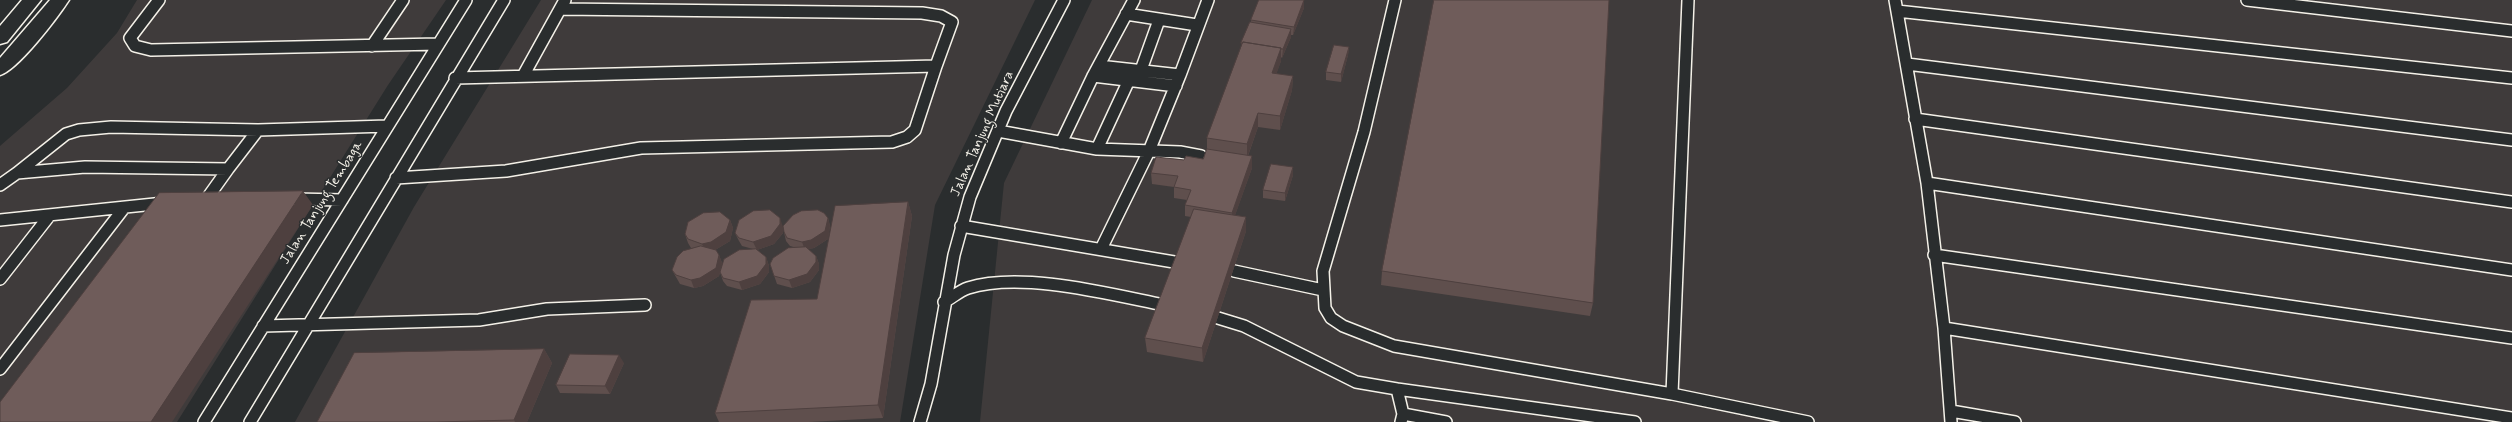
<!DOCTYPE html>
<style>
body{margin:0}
canvas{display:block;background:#2a2d2e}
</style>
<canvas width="2512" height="422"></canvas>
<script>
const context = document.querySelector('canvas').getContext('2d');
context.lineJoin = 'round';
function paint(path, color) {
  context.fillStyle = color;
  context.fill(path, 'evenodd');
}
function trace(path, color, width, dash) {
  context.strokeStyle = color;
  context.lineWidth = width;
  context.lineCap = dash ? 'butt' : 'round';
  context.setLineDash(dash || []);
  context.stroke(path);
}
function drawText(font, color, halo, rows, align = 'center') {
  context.font = font + ' Mynerve,sans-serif';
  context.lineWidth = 3;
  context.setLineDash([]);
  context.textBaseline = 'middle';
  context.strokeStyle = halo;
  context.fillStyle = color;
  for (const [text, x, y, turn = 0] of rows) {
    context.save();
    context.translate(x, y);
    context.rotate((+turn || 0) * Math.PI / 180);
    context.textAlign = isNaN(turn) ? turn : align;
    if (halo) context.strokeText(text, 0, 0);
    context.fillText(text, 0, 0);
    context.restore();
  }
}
const built = new Path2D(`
 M137,0H446L388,85L177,422H0V146L67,88L117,33Z
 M541,0H1035L935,205L900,422H295L414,207Z
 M1092,0H2512V422H980L1004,183Z`);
const service = new Path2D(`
 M159,0L130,38L135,46L151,50L438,44
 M1395,0L1364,132L1323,271L1325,308L1331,318L1343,326L1394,346L1672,394L1808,422
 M1895,0L1927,183L1944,328L1951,422
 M2247,0L2512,31
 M1897,11L2512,78
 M1126,14L1197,25
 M372,46L403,0
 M1907,64L2512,140
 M1099,66L1180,75L1208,0
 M1141,70L1159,20
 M523,76L565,0
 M1093,76L1176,86
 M455,78L936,66L952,22L941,16L922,13L560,9
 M1915,119L2512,202
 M258,130L387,126
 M998,131L1097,149L1180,152L1201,156
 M1061,143L1093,76L1134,0
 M1097,149L1129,80
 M17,173L66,134L79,130L111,127L258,130L228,169
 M396,178L506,171L641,148L892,142L907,137L915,130L936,66
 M1927,183L2512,270
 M0,185L17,173L85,167L228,169L208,197
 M295,199L342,200
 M0,220L164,203
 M961,226L1180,263
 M1101,249L1149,151L1180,75
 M1934,255L2512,338
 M1234,271L1323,290
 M0,279L50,215
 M944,302C952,298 959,291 968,288C1021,271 1109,294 1164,305
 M1218,318L1244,326L1356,382L1397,389
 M263,326L479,320L547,309L645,305
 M1944,328L2512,418
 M0,369L124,208
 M1672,394L1688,0
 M1951,411L2015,422
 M1403,414L1446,422
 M204,422L466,0
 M250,422L504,0
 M920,422L931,384L954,255L970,197L1006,111L1064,0
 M1401,422L1403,414L1397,389L1635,422`);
const secondary = new Path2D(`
 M22,0H41L7,42L0,44V26Z
 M50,0H69C58,17 18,70 0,75V58Z`);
const wall = new Path2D(`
 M1258,0H1304V8L1293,35H1291V37L1282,58L1281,57V61L1276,74L1293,76L1292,90L1280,130L1258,127L1248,156H1252V168L1235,215L1246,217V231L1203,362L1147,352L1145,338L1191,217L1185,216V205L1187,200L1174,198V187L1152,184L1151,173L1184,160L1203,159L1207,149V138L1242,46L1241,43L1251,22V20L1259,0Z
 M1349,47L1348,55L1341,82L1326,80V72Z
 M1293,167V175L1285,201L1263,198V190Z
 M908,202L912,216L883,418L809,422H719L715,413Z
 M828,218L830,226L828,239L814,248L808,249L816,256L819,264V270L810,282L792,288L777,284L770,264L797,248L790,246L786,241L784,232Z
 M730,220L733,228L730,241L715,250L719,255L722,263L719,276L703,286L694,288L680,284L672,270L693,248H691L688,243L685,234Z
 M783,227V233L774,244L757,250L766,257L769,266V272L760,284L742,290L727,286L723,281L720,272L753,249L742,246L739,241L735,233Z
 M1382,271L1593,303L1590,316L1381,285Z
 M544,349L552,363L527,422H317Z
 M624,363L610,394L560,393L556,385Z`);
const shadedWall = new Path2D(`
 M1304,0V8L1293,35L1294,27Z
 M1291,29V37L1282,58L1283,49Z
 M1349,47L1348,55L1341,82V74Z
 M1281,48V61L1272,87V73Z
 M1293,76L1292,90L1280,130V116Z
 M1258,113V127L1247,158V144Z
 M1252,156V168L1232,224V213Z
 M1293,167V175L1285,201V193Z
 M303,191L313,205L172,422H151Z
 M908,202L912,216L883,418L878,405Z
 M1246,217V231L1203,362L1202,348Z
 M780,218L783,227V233L774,244L757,250L753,242Z
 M828,218L830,226L828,239L814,248L805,250L802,242Z
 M730,220L733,228L730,241L715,250L706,252L702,244Z
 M719,255L722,263L719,276L703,286L694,288L691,280Z
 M816,256L819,264V270L810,282L792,288L789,280Z
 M766,257L769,266V272L760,284L742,290L739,282Z
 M544,349L552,363L527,422H515L514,420Z
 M619,355L624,363L610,394L605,386Z`);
const building = new Path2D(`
 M1259,0H1304L1294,27L1251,20Z
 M1434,0H1609L1593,303L1382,271Z
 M1250,22L1291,29L1283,49H1281V48L1243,42V43H1241Z
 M1243,42L1281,48L1272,73L1293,76L1280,116L1258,113L1247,144L1207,138Z
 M1334,45L1349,47L1341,74L1326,72Z
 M1207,149L1252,156L1232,213L1185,205L1191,190L1174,187L1178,176L1151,173L1156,157L1184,160L1186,156L1203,159Z
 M1271,164L1293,167L1285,193L1263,190Z
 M303,191L151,422H0V402L159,193Z
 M908,202L878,405L715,413L751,300L817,299L835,206Z
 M1194,209L1246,217L1202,348L1145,338Z
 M770,210L780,218V224L771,236L753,242L739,238L735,233L739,220L753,211Z
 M818,210L824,213L828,218L825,231L811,240L802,242L787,238L784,232L783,226L793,215L801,211Z
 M720,212L730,220L726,232L711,242L702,244L688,239L685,234L688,222L703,213Z
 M701,246L716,250L719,255L716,268L700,278L691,280L676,275L672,270L677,257L683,251Z
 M806,247L816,256V262L807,274L789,280L774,276L770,264L773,258L788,248Z
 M756,249L766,257V264L757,276L739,282L723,278L720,272L724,259L739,250Z
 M544,349L514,420L436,422H317L354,353Z
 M570,354L619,355L605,386L556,385Z`);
const streetNames = [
 ["Jalan Tanjung Mutiara",983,134,-66],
 ["Jalan Tanjung Tembaga",322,203,-58]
];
paint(built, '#3f3b3b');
trace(service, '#f4f1e8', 14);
trace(secondary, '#f4f1e8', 3);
trace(service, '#2a2d2e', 11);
paint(secondary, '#2a2d2e');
paint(wall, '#5f4f4d');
paint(shadedWall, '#4e403f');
paint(building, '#6f5c5a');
trace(building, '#4e403f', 1);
drawText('14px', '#f4f1e8', '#2a2d2e', streetNames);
</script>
